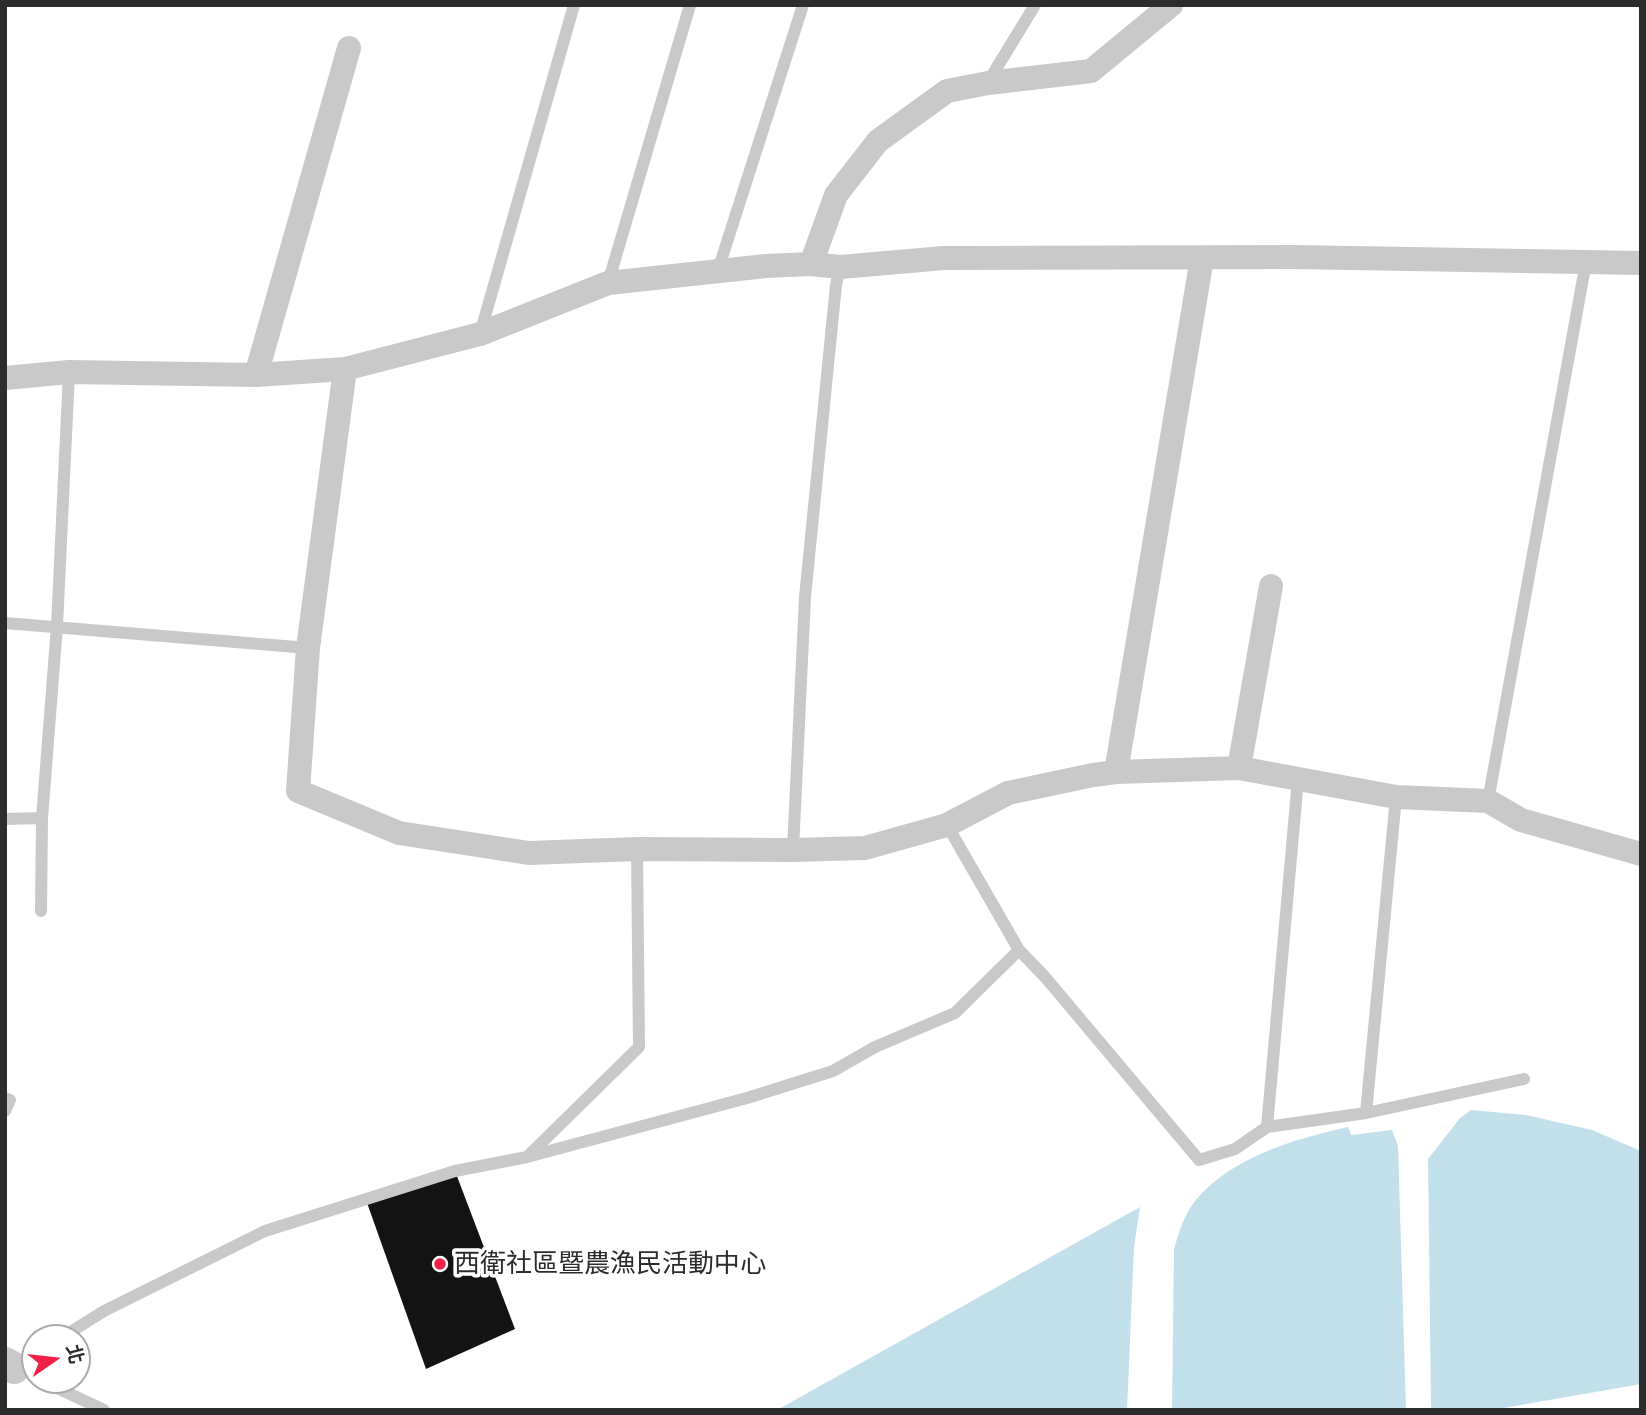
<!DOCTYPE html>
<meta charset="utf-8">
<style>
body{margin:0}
#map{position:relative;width:1646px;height:1415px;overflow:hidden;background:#fff;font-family:Figtree,"Noto Sans TC",sans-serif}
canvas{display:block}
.frame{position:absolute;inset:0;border:7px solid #2c2c2c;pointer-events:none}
.north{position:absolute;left:21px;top:1324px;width:70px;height:70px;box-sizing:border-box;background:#fff;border:2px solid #ababab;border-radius:50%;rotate:76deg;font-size:19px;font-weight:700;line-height:28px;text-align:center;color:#2c2c2c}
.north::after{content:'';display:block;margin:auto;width:24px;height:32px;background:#ef2146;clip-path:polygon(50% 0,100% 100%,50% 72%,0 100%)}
</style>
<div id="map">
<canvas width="1646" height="1415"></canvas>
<div class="frame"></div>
<div class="north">北</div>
</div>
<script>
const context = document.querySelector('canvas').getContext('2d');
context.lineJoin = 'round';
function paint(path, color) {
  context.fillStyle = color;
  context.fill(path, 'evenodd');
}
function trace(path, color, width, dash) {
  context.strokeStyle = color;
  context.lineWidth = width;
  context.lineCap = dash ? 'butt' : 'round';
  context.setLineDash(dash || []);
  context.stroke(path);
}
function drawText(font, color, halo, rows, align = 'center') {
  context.font = font + ' Figtree,"Noto Sans TC",sans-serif';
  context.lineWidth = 7;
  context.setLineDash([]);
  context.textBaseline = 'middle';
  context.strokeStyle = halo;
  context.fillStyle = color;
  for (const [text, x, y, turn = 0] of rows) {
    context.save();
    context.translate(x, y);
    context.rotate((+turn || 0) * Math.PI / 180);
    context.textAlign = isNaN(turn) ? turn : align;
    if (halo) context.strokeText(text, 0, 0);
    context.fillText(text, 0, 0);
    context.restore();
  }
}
const water = new Path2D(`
 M1471,1110L1526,1115L1592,1130L1641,1151V1384L1492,1410H1435L1431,1407L1428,1159L1460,1118Z
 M1348,1127L1351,1135L1392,1130L1398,1146L1406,1410H1172L1174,1250C1178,1234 1184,1215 1195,1201C1231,1157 1295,1139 1348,1127Z
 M1140,1207L1134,1247L1127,1410H777Z`);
const building = new Path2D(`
 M455,1171L515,1329L426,1369L366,1200Z`);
const service = new Path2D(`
 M988,82L1035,5
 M718,270L803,5
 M608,283L690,5
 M480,334L574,5
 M5,623L308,648
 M1488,801L1586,262
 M5,819L42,818
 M947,825L1019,950L1045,977L1199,1160L1235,1149L1267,1127L1366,1113L1524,1079
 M793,850L805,597L836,285L840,267
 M41,911L42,818L57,626L69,372
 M5,1098L10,1100L5,1111
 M1366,1113L1396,797
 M1267,1127L1298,779
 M528,1156L639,1047L637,849
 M61,1338L104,1311L265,1231L455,1171L527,1157L747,1098L833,1071L875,1047L955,1013L1019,950
 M15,1368L35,1355
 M40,1380L104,1410`);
const minor = new Path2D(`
 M811,264L836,195L878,141L947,91L988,83L1091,71L1171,5
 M345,369L308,648L298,791L399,833L529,853L637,849L793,850L865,848L947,825L1008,793L1093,775L1116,772L1239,768L1396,797L1488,801L1521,820L1641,854
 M256,375L349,48
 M5,378L69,372L256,375L345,369L480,334L608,283L766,266L811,264L840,267L944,258L1293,257L1641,263
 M1239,768L1271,586
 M1116,772L1202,258`);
const tertiary = new Path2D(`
 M5,1363L14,1368`);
const markers = [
 [440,1264,7,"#ef2146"]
];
const poiNames = [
 ["西衛社區暨農漁民活動中心",454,1264]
];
paint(water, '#c2e0ec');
paint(building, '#131313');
trace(service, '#c9c9c9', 12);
trace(minor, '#c9c9c9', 24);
trace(tertiary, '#c9c9c9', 32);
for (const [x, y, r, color] of markers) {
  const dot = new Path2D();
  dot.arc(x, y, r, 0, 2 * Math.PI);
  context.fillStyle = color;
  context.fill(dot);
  trace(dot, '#fff', 2.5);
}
drawText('26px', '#2c2c2c', '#fff', poiNames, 'left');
</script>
